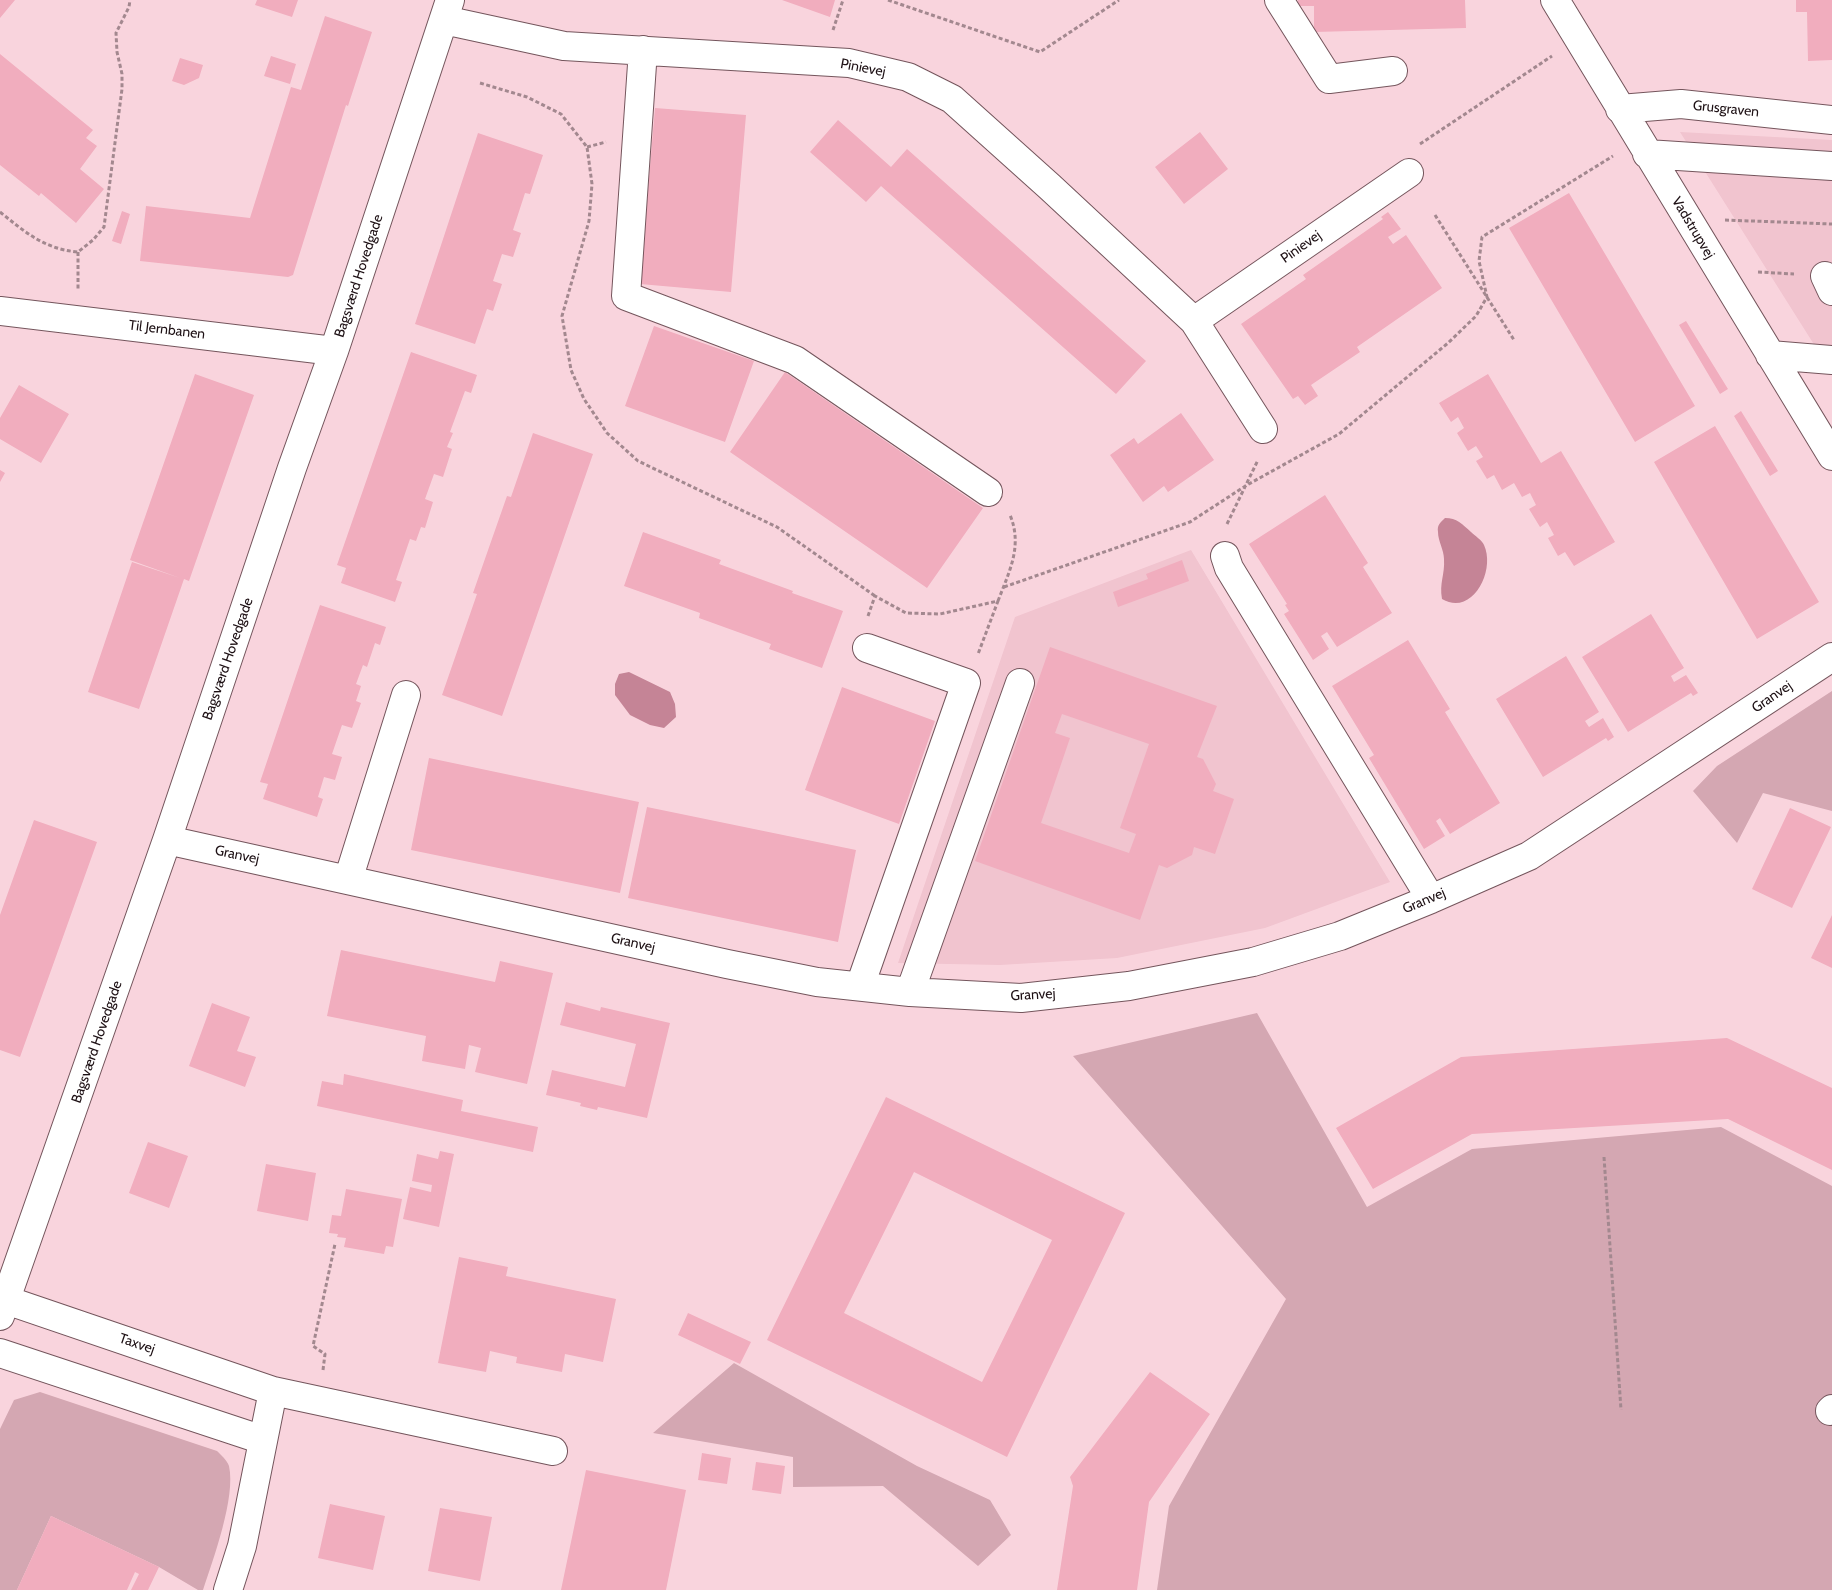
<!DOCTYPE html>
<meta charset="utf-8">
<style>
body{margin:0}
canvas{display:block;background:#f9d4dd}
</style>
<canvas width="1832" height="1590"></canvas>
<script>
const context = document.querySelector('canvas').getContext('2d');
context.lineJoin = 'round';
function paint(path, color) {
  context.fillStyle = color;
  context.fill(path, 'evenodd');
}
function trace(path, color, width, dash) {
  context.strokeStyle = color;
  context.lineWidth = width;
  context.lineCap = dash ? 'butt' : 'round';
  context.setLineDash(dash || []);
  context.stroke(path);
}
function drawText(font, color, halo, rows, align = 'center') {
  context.font = font + ' Cabin,sans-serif';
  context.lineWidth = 4.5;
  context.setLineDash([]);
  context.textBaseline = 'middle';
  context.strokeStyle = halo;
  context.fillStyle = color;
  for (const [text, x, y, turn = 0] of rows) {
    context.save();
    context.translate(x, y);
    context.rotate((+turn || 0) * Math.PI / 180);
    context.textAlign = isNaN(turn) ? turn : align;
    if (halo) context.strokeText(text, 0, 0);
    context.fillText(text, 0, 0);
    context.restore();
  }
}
const built = new Path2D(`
 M1680,132L1832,140V373Z
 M1191,550L1390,882L1265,928L1117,958L1000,965L898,963L1015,617Z`);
const green = new Path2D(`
 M1832,691V811L1763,793L1737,843L1693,791L1717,766Z
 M1257,1013L1367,1207L1472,1149L1721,1127L1832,1186V1590H1157L1169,1506L1286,1299L1073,1056Z
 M734,1363L917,1466L990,1500L1011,1535L978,1566L883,1486L793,1487V1457L653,1433Z
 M40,1392L217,1451C221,1455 227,1460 229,1466C236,1497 213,1560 203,1590H198L159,1567L51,1516L17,1590H0V1429L14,1400Z`);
const water = new Path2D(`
 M1445,518C1457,518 1462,524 1471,532C1475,536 1482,540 1484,545C1496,571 1472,617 1442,599C1439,583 1445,575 1444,559C1444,550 1438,541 1438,532C1437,525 1440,523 1445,518Z
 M629,672L670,692L675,704L676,717L664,728L650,725L630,715L615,695V684L619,674Z`);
const building = new Path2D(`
 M0,0H15L0,18Z
 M257,0H298L292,17L255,5Z
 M782,0H835L830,17Z
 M1298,0H1465L1466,28L1314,32V6H1298Z
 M1796,0H1832V60L1808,61L1807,12H1796Z
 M325,16L372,32L348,106L346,105L293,275L288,277L140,261L146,206L250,218L291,87L301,90Z
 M0,54L93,130L86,138L97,146L80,169L104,189L76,223L41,193L39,196L0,165Z
 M271,56L296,64L290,84L264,76Z
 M180,58L203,65L199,78L184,85L172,81Z
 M655,108L746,115L731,292L640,284Z
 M838,120L891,167L907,149L1146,361L1116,394L881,186L866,202L810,152Z
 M1200,132L1228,169L1184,204L1155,167Z
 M478,133L543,155L530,194L525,193L513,230L521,233L513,257L502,254L493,281L502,284L493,311L487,309L475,344L415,324Z
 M1569,193L1695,406L1635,442L1509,228Z
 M122,211L130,214L121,244L112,241Z
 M1388,212L1401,229L1388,237L1393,244L1406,235L1442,288L1357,347L1360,352L1311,385L1318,396L1305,405L1298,396L1293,399L1241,324L1306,279L1303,275L1383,219L1381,217Z
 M1686,321L1728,389L1720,394L1679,325Z
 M654,326L754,361L725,442L625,406Z
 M411,352L477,375L471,393L465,391L450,432L453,433L447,447L452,449L443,477L434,474L425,499L433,502L425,528L421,527L416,541L410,539L396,580L402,582L395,602L341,583L346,568L337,565Z
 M785,372L983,508L927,588L730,452Z
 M195,374L254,395L189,581L184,579L139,709L88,692L132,562L180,578L130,560Z
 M1488,374L1541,463L1561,451L1615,542L1574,566L1565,552L1558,556L1548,538L1554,535L1547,522L1540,527L1529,509L1536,505L1530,493L1522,497L1514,483L1502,490L1494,475L1487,479L1476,461L1483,457L1476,446L1468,451L1457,433L1464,428L1458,417L1451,422L1439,403Z
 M19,385L69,414L41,463L0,439V418Z
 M1741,411L1778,471L1770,476L1734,416Z
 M1181,413L1214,460L1168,492L1164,486L1143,502L1110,455L1134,438L1138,444Z
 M1715,426L1819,602L1757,639L1654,462Z
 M533,433L593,454L502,716L442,695L477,594L473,593L507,496L511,497Z
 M0,470L5,473L0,482Z
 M1325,495L1368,563L1363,567L1392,613L1337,647L1327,632L1321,636L1329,649L1313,660L1284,614L1289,611L1285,605L1287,604L1249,544Z
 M643,532L721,560L719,564L793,591L792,593L843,611L822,668L769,649L771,644L699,618L700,613L624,586Z
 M1182,560L1189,581L1118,607L1113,592L1148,579L1146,574Z
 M320,605L386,627L380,645L375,643L367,667L363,665L356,684L361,686L356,701L361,703L352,728L342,725L332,754L342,757L335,780L324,777L318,797L323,799L317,817L263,799L268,784L260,782Z
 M1651,614L1684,668L1671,676L1674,682L1686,675L1698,693L1693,696L1691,693L1628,732L1582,657Z
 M1408,640L1450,709L1445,712L1500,803L1450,834L1440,818L1436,821L1445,836L1424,849L1369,758L1374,755L1332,686Z
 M1050,647L1217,706L1197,757L1203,759L1216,784L1213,791L1234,799L1215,854L1194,847L1192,855L1167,868L1159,865L1140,920L975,861ZM1062,714L1149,744L1120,828L1136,834L1129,853L1041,823L1070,738L1055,733Z
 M1566,656L1599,712L1585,721L1589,727L1603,718L1614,737L1608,741L1606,738L1543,777L1496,699Z
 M842,687L935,721L899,824L805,790Z
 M429,758L639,802L620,893L411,850Z
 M647,807L856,850L838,942L628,898Z
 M1790,808L1831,827L1792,908L1752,889Z
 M34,820L97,842L20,1057L0,1050V915Z
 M1832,915V968L1811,958Z
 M341,950L495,982L500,961L553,973L527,1084L475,1072L481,1048L469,1045L465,1069L422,1061L426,1036L327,1016Z
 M566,1002L600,1011L601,1007L670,1023L647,1118L598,1107L597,1110L580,1106L581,1103L546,1095L552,1070L625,1087L636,1044L560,1025Z
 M212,1003L250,1017L237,1051L256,1057L245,1087L189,1066Z
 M1727,1038L1832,1088V1170L1728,1119L1472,1134L1373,1189L1336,1128L1461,1057Z
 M344,1074L463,1100L461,1111L538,1127L533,1152L317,1106L322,1081L343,1085Z
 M886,1097L1125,1213L1007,1457L767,1340ZM914,1172L1052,1240L982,1382L844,1313Z
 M148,1142L188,1156L169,1208L129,1193Z
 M440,1151L454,1154L439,1227L403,1219L410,1187L431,1192L432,1185L412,1181L417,1154L438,1159Z
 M266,1164L316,1173L308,1221L257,1211Z
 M346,1189L402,1199L393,1247L386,1246L384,1254L344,1247L346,1238L337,1237L338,1234L329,1233L332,1215L341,1216Z
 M459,1257L508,1267L506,1276L616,1299L603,1362L565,1354L562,1372L516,1363L517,1357L490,1351L486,1372L438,1363Z
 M688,1313L751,1342L740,1364L678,1335Z
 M1150,1372L1210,1414L1149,1502L1137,1590H1057L1073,1486L1070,1477Z
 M702,1453L731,1458L727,1484L698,1480Z
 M756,1462L785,1466L781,1494L752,1490Z
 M586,1470L686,1490L666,1590H561Z
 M330,1504L385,1516L373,1570L318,1558Z
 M440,1508L492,1517L480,1581L428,1571Z
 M51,1516L159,1567L148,1590H131L139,1574L135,1572L127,1590H17Z`);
const path = new Path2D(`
 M888,0L1040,52L1119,0
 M833,30L843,0
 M480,83L527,97L561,114L587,147L592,184L589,221L562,316L571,370L584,399L607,433L638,461L777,527L875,596
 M1420,144L1552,56
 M587,147L606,142
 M0,212C25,232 44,249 78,252L93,240L104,227L122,89V74L117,52L116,33L129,7L130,0
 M1435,215L1514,340
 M1725,220L1832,224
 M78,252V289
 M1758,272L1794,274
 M1227,524L1258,460
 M1004,587L1190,522L1247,485L1339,434L1448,343L1476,316L1487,297L1479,261L1482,237L1613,156
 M998,601C1009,572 1023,546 1010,515
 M868,616L875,596L906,613L940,614L998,601L978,654
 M1604,1157L1621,1410
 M323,1370L325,1354L313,1346L335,1244`);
const minor = new Path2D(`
 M1279,0L1329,79L1393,71
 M1555,0L1832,456
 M444,20L564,46L849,63L908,77L952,99L1050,187L1194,321L1263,429
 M643,50L626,296L795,360L988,492
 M1620,109L1681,104L1832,120
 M1647,154L1832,166
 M1825,276L1832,291
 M0,311L334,351
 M1194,321L1409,173
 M1770,355L1832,360
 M1225,556L1229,568L1431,899
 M167,840L727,964L817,982L910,992L1021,998L1129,986L1253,962L1340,936L1431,899L1529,856L1832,657
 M348,880L406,695
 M860,986L966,683L867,648
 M910,992L1020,683
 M0,1298L273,1391L553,1451
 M0,1316L167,840L292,468L334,351L450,0
 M0,1353L263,1440
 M1830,1411L1832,1409
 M228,1590L242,1546L273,1391`);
const streetNames = [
 ["Pinievej",863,68,11],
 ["Grusgraven",1726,109,6],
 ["Vadstrupvej",1693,228,59],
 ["Pinievej",1301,247,-35],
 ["Bagsværd Hovedgade",359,276,-72],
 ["Til Jernbanen",167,330,7],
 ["Bagsværd Hovedgade",228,659,-71],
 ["Granvej",1772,697,-34],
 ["Granvej",237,855,12],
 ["Granvej",1424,901,-23],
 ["Granvej",633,943,13],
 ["Granvej",1033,995,-3],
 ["Bagsværd Hovedgade",97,1042,-71],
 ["Taxvej",137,1344,19]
];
paint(built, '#f1c4cf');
paint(green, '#d4a7b2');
paint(water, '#c58496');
paint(building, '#f1adbe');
trace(minor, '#74555c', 30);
trace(path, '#a3888f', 3, [4, 2.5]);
trace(minor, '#fff', 28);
drawText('14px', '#1d1014', '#fff', streetNames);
</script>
